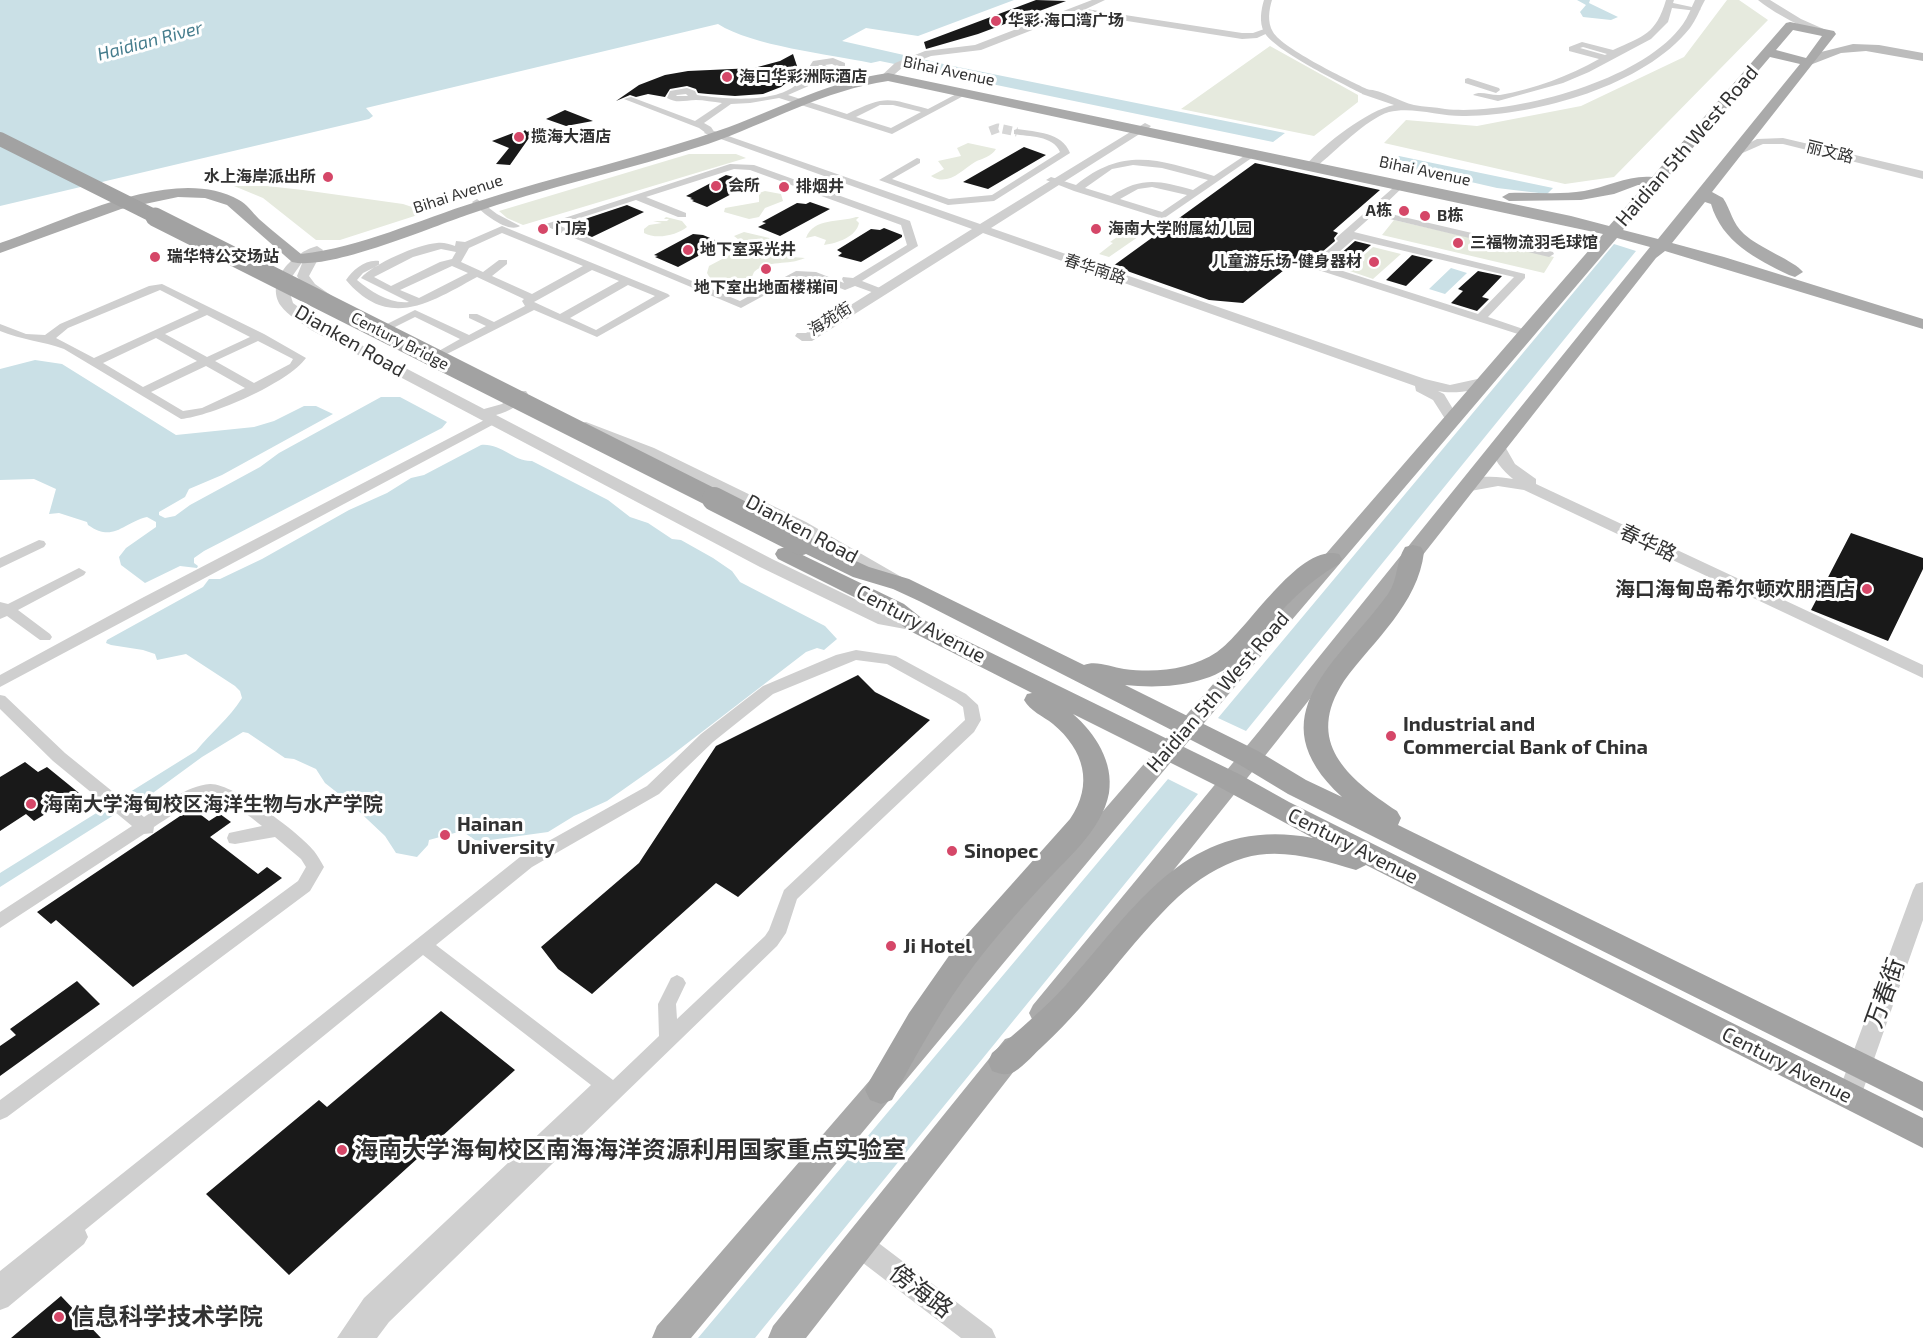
<!DOCTYPE html>
<meta charset="utf-8">
<style>
body{margin:0}
canvas{display:block;background:#fff}
</style>
<canvas width="1923" height="1338"></canvas>
<script>
const context = document.querySelector('canvas').getContext('2d');
context.lineJoin = 'round';
function paint(path, color) {
  context.fillStyle = color;
  context.fill(path, 'evenodd');
}
function trace(path, color, width, dash) {
  context.strokeStyle = color;
  context.lineWidth = width;
  context.lineCap = dash ? 'butt' : 'round';
  context.setLineDash(dash || []);
  context.stroke(path);
}
function drawText(font, color, halo, rows, align = 'center') {
  context.font = font + ' "Exo 2","Noto Sans SC",sans-serif';
  context.lineWidth = 6;
  context.setLineDash([]);
  context.textBaseline = 'middle';
  context.strokeStyle = halo;
  context.fillStyle = color;
  for (const [text, x, y, turn = 0] of rows) {
    context.save();
    context.translate(x, y);
    context.rotate((+turn || 0) * Math.PI / 180);
    context.textAlign = isNaN(turn) ? turn : align;
    if (halo) context.strokeText(text, 0, 0);
    context.fillText(text, 0, 0);
    context.restore();
  }
}
const green = new Path2D(`
 M1727,0H1739L1768,20L1614,177L1565,184L1384,143L1406,120L1477,126L1581,106L1684,57Z
 M1270,46L1358,95V102L1314,136L1181,109Z
 M968,143L996,149C991,157 983,158 975,162C962,170 948,187 931,176L944,169L938,161L961,156L957,148Z
 M689,154H736L746,158L523,225L507,218L499,211Z
 M234,186H267L303,190L403,204L427,212L340,240H316L263,198Z
 M765,191L781,194L783,201L765,208L759,217L749,219L724,212L725,208L759,202V193Z
 M666,217L682,221L687,227C677,235 657,240 644,233V229L649,225L662,223L653,221H667L669,219H664Z
 M856,217H859L856,220L859,223C856,237 838,243 824,245L826,240L815,236L806,238C814,217 839,223 856,217Z
 M1394,220L1554,257L1544,273L1382,235Z
 M1144,223L1160,228L1154,232L1148,230L1109,257L1099,254L1113,243L1110,242L1133,226L1138,227Z
 M744,232L782,241V252L792,257L805,258C788,266 768,259 754,272L751,279C739,289 714,288 707,273L709,266L741,249L743,243L734,236Z
 M1373,247L1401,254L1373,279L1347,270Z`);
const water = new Path2D(`
 M0,0H1014L918,36L866,28L842,41L948,65L1285,133L1273,142L880,61L871,63C829,54 752,46 718,24L366,108L373,116L369,119L0,206Z
 M1577,0H1590L1589,3L1618,17L1611,20L1583,17L1580,12L1586,5Z
 M1399,156L1553,188L1547,194L1497,188L1410,168L1389,166Z
 M1614,244L1636,251L1246,731L1218,718Z
 M1451,268L1467,273L1445,294L1429,289Z
 M35,360L62,364L176,435L254,427L274,421L304,406H316L333,414L222,475L189,489L185,497L159,512V515L165,518L175,516L190,505L260,467L279,453L381,397H400L447,422L442,428L204,551L194,558V563L198,566L197,568L180,566L145,583L121,565L119,557L126,548L156,527V522L147,517C122,523 114,543 88,525L87,522L59,513L49,514L56,489L34,479L0,480V369Z
 M481,445C501,443 514,462 532,461L608,500L630,517L648,523L672,539L681,540L713,558L732,571L740,582L825,626L837,639L824,650L817,648L806,652L668,758L607,801L574,816L548,832L483,841L475,840L462,831L429,840L428,845L417,857L396,853L385,836L349,802L325,783L316,769L294,759L285,758L248,733L243,732L202,757L146,798L125,808L0,887V873L196,751C211,732 229,719 242,698L240,691L235,686L186,654L157,660L155,654L143,650L111,645L106,643L107,640L203,587L209,579H220L262,559L349,510L387,493L411,478L424,475Z
 M1168,779L1198,794L755,1338H698Z`);
const building = new Path2D(`
 M1036,0L1066,1L978,34L926,49L924,42Z
 M793,54L797,66L795,76L781,87L763,94L735,96L708,94L698,93L696,89L687,86L670,89L665,97L648,94L636,97L630,95L616,101L639,85L665,75L688,71L754,68L780,61Z
 M565,110L593,121L566,126L546,119Z
 M536,128L510,165L496,164L509,148L492,141L513,133L520,135L525,130L527,132Z
 M1024,147L1046,155L988,189L963,182Z
 M1255,163L1380,190L1333,231L1338,233L1334,238L1335,241L1315,258L1304,254L1243,303L1209,300L1113,266Z
 M726,175L754,182L707,207L692,201L694,200L690,199L692,198L686,196Z
 M810,202L830,209L780,236L758,227L766,223L762,222L797,203L806,204Z
 M627,205L644,212L592,237L569,227L588,218Z
 M884,228L902,235V237L861,262L838,256L842,253L837,250L871,229L880,230Z
 M693,234L703,235L722,243L678,267L655,257L658,256L654,255Z
 M1355,241L1371,245L1345,268L1330,263Z
 M1412,255L1433,260L1406,286L1386,280Z
 M1478,271L1502,276L1482,297L1489,299L1477,311L1451,303L1463,291L1458,289Z
 M1851,533L1923,558V569L1888,641L1811,610Z
 M858,675L875,692L930,720L738,897L716,883L592,994L558,969L541,947L639,863L716,746Z
 M25,762L38,772L47,767L79,793L34,821L26,814L0,831V777Z
 M192,808L209,821L220,814L231,822L210,837L258,874L267,867L282,878L133,987L56,920L51,924L37,912Z
 M77,981L100,1004L0,1076V1046L16,1035L10,1029Z
 M441,1011L515,1070L289,1275L206,1194L319,1100L327,1107Z
 M61,1296L101,1338H11Z`);
const minorTunnel = new Path2D(`
 M990,131L998,128L1017,132`);
const minor = new Path2D(`
 M1264,0H1272C1269,10 1267,22 1273,32C1283,49 1350,81 1369,90V94H1363C1341,83 1275,51 1264,32C1259,22 1261,10 1264,0Z
 M1666,0H1674L1673,3L1701,9L1697,11L1672,8L1668,22L1651,39L1589,72L1563,83L1498,101L1473,95C1480,90 1491,96 1500,95C1534,89 1569,76 1599,59L1569,51V47L1582,42L1613,50C1644,36 1656,34 1666,0ZM1583,47L1607,54L1605,55L1580,48Z
 M833,58L845,63V70L788,95L847,114C886,95 887,98 928,109L962,91L969,93L892,134L779,98L750,103L731,104L704,123L711,127L715,133L710,136L699,128L624,99L631,97L695,121L722,103C713,102 704,100 696,100C685,100 677,104 667,98L670,91L687,88L695,91L697,95C724,99 775,104 797,84C804,79 808,68 813,61ZM832,64L838,67L825,72L828,67L825,65ZM819,65H823L811,77ZM686,94L688,96H676L677,95ZM880,105H893L921,112L891,128L856,117Z
 M1468,78L1499,88L1500,90L1496,93L1465,83V79Z
 M1017,129C1036,132 1062,132 1070,153L994,201L948,205L879,180L917,158L920,159V163L892,179L949,199L992,195L1060,152C1053,135 1029,137 1014,134V130Z
 M1253,150L1258,153L1256,155L1163,219L1074,191L1046,180L1051,177L1076,185C1124,146 1160,160 1214,176ZM1133,165L1162,168L1208,180L1193,190C1159,181 1143,176 1111,196L1085,188L1112,169ZM1152,187L1187,195L1162,212L1120,199L1138,189Z
 M730,164L754,165L910,221L918,246L862,281L885,290V294H877L855,286L845,290L811,277H798L741,308L543,225ZM734,169L750,170L901,225L907,245L853,278L843,277L842,279L844,283L816,272L796,271L740,301L558,225L636,200L678,217H686V213L646,197Z
 M1401,181L1404,182V186L1378,211L1553,252L1554,254L1549,257L1373,215L1354,232L1525,274V278L1488,317L1529,331V335H1521L1312,268V264L1338,241L1336,239L1337,237ZM1354,239L1514,277L1478,314L1324,265Z
 M477,199L497,214L520,226C508,234 481,212 472,202Z
 M502,226L668,294L670,296L597,337L534,310L441,357L435,354L437,352L460,339L415,317L391,329L387,330L381,327L415,310L469,335L486,326L469,318V314H477L494,322L525,306L522,301L524,299L477,277C431,302 389,331 346,280C353,270 365,259 379,261V265L363,273L357,280C372,292 389,304 409,302L361,278C373,264 418,244 437,243C443,242 449,244 455,246L456,241L465,242ZM502,233L583,266L532,294L492,276L507,264V260H499L483,272L461,262L469,248ZM441,249L456,252L452,259L440,262L391,286L374,277L413,257ZM452,266L468,273L419,298L400,290ZM592,270L619,281L560,314L534,302ZM628,285L655,296L596,330L570,318Z
 M162,284L264,334L306,358C288,383 212,416 181,419L64,349C42,341 22,340 0,331V324L26,334L45,335L60,324L149,286ZM160,290L199,310L94,358L56,338L68,328ZM207,315L250,337L207,357L165,334ZM156,338L197,361L143,387L103,363ZM258,341L293,359L290,364L254,383L215,361ZM206,366L245,388L202,408L183,411L151,392Z
 M494,415L500,419L498,422L0,687V675L142,598Z
 M39,540L44,541L46,544L44,547L0,568V558Z
 M79,568L86,572L84,575L18,610L50,634L52,637L50,640H40L7,616L0,619V602L8,604Z
 M856,650L896,656L966,694L978,705L981,720L974,732L797,899L786,933L777,946L389,1322L377,1338H337L364,1298L591,1085L423,955L85,1230L88,1237L84,1244L8,1307L0,1310V1271L520,857L647,786L701,734L763,686L836,655ZM856,660L887,664L956,702L963,707L965,720L784,890L769,930L765,936L677,1019L676,1004L686,983L683,978L677,975L671,978L658,1004L659,1036L613,1080L436,945L532,867L659,794L713,742L773,694Z
 M0,695L5,696L65,753L144,817C163,805 186,786 210,784C233,783 300,833 314,851C318,856 321,862 324,867L310,891L7,1117L0,1120V1100L298,881L306,867L301,859L275,837L235,844L229,843L227,838L229,833L262,826C209,784 208,792 154,827L153,833L144,834L0,928V912L132,826L53,761L0,709Z`);
const tertiary = new Path2D(`
 M1092,0H1105L1086,9L1242,33H1253L1267,28L1272,31L1257,38L1242,39L1076,13L981,50L931,56L903,67L888,80L879,78L895,63L925,51L975,45Z
 M1695,0H1705C1700,9 1696,20 1690,28C1644,86 1537,115 1466,116C1441,117 1413,106 1389,112C1366,119 1335,152 1316,167H1308L1306,165C1324,144 1368,110 1394,105L1362,94V90C1379,87 1398,102 1414,105C1424,107 1435,107 1445,109C1511,116 1643,81 1683,24C1688,17 1691,8 1695,0Z
 M1758,0H1770L1801,19L1835,34C1824,42 1769,10 1758,0Z
 M1145,123L1151,126L1149,128L991,228L1425,379L1450,385L1482,378L1487,379L1489,382C1479,392 1451,394 1438,391L1444,394L1459,419L1457,422H1447L1433,400L1416,391L1415,386L983,233L812,341H802L795,336L797,333H806L972,229L704,133L706,131H714L980,224Z
 M1783,138L1923,171V179L1783,144H1763L1738,155L1732,152L1757,139Z
 M317,246L323,250L309,276L315,284L332,296L325,300L305,290L297,276L303,261L291,278L289,290L293,303L321,324L484,409L502,404L516,391H526L528,394C519,406 510,411 496,415L772,559L888,615L922,621L925,625L922,629L916,631L878,624L760,567L311,330C302,323 287,315 281,306C264,281 294,252 317,246Z
 M586,422L654,448L806,522L905,579L907,583L905,587H893C792,528 689,473 581,429L579,426L581,423Z
 M1498,441L1503,443L1515,464L1536,479V484L1923,665V678L1524,490L1498,486L1465,492L1459,490L1457,487C1469,474 1497,476 1513,479C1502,470 1494,460 1490,446Z
 M1923,882V920L1861,1096L1857,1103L1849,1106L1841,1103L1837,1096L1913,890L1916,884Z
 M859,1232L868,1235L992,1329L996,1338H961L850,1253L846,1244L850,1235Z`);
const secondary = new Path2D(`
 M1853,44L1879,45L1923,53V61L1866,51L1841,53L1810,65L1804,61L1821,52Z`);
const primary = new Path2D(`
 M1790,22L1834,31L1836,34L1712,192L1723,198C1731,210 1732,223 1744,234C1759,248 1795,261 1803,272L1795,277L1789,275C1756,259 1722,242 1711,204L1705,202L1672,243L1724,257L1923,319V329L1665,251L1656,258L1276,742L1053,1021L1043,1025L1033,1021L1029,1013L1033,1005L1260,730L1650,247L1617,238L1176,756L691,1338H652L657,1326L1603,234L888,81C825,90 768,123 708,144C628,170 546,187 467,215C429,228 328,271 292,262L227,205L205,198L178,197L121,209L0,253V243C64,222 174,163 239,200C247,204 252,212 259,219C272,231 287,242 301,254C362,247 418,220 476,202C559,175 646,157 729,127C782,107 831,81 888,73L1571,216L1609,226L1645,185H1638L1614,194L1581,200L1509,201L1502,197L1509,193C1533,192 1560,195 1584,191C1608,187 1628,175 1652,177L1786,23ZM1793,30L1822,36L1806,58L1776,50ZM1770,57L1800,64L1658,239L1623,230Z
 M1015,1036L1025,1039L1029,1048L1025,1057L806,1338H768L773,1326L1005,1039Z`);
const trunk = new Path2D(`
 M810,540L869,567L909,579L1084,665C1096,660 1111,667 1124,669C1156,673 1190,670 1217,652C1247,632 1298,543 1339,554L1342,559L1339,564C1307,582 1284,607 1260,635C1253,643 1247,652 1239,659C1210,686 1163,689 1125,685L1258,751L1306,780L1342,797C1254,716 1339,662 1388,594C1398,580 1396,561 1405,547L1413,545L1421,547L1424,552C1418,604 1374,640 1344,681C1304,742 1347,778 1397,811L1401,818L1398,825L1923,1082V1111L1288,794L1240,765L919,601L893,589L853,577L802,552L799,547L802,542Z
 M786,547L904,604L924,620L1239,774L1289,802L1923,1118V1148L1366,865L1356,870C1321,860 1281,847 1244,858C1220,865 1197,880 1178,897C1130,942 1094,999 1044,1045C1035,1053 1025,1065 1014,1072C1006,1076 1000,1074 992,1071L988,1062L992,1053C1018,1031 1044,1009 1066,985C1138,905 1189,815 1313,838L1221,788L1073,714C1095,733 1114,762 1109,793C1102,831 1064,861 1040,888C1018,912 995,938 975,964C943,1006 917,1053 892,1100L881,1104L870,1100L865,1090L870,1080L909,1013L953,950L1070,819C1094,784 1084,750 1053,724C1043,716 1030,711 1024,700L1027,694L1032,693L908,630L888,614L778,559L775,554L778,549Z`);
const trunkBridgeFar2 = new Path2D(`
 M0,139L158,218`);
const trunkBridgeFar1 = new Path2D(`
 M155,217L717,500`);
const trunkBridge = new Path2D(`
 M714,499L801,543`);
const markers = [
 [996,21,6,"#d54768"],
 [727,77,6,"#d54768"],
 [519,137,6,"#d54768"],
 [328,177,6,"#d54768"],
 [716,186,6,"#d54768"],
 [784,187,6,"#d54768"],
 [1404,211,6,"#d54768"],
 [1425,216,6,"#d54768"],
 [543,229,6,"#d54768"],
 [1096,229,6,"#d54768"],
 [1458,243,6,"#d54768"],
 [688,250,6,"#d54768"],
 [155,257,6,"#d54768"],
 [1374,262,6,"#d54768"],
 [766,269,6,"#d54768"],
 [1867,589,6,"#d54768"],
 [1391,736,6,"#d54768"],
 [31,804,6,"#d54768"],
 [445,835,6,"#d54768"],
 [952,851,6,"#d54768"],
 [891,946,6,"#d54768"],
 [342,1150,6,"#d54768"],
 [59,1317,6,"#d54768"]
];
const farPoinames = [
 ["华彩·海口湾广场",1008,21],
 ["海口华彩洲际酒店",739,77],
 ["揽海大酒店",531,137],
 ["水上海岸派出所",316,177,"right"],
 ["会所",728,186],
 ["排烟井",796,187],
 ["A栋",1392,211,"right"],
 ["B栋",1437,216],
 ["门房",555,229],
 ["海南大学附属幼儿园",1108,229],
 ["三福物流羽毛球馆",1470,243],
 ["地下室采光井",700,250],
 ["瑞华特公交场站",167,257],
 ["儿童游乐场-健身器材",1362,262,"right"],
 ["地下室出地面楼梯间",766,288,"center"]
];
const farStreetnames = [
 ["Bihai Avenue",949,71,12],
 ["丽文路",1830,152,14],
 ["Bihai Avenue",1425,171,12],
 ["Bihai Avenue",458,194,-18],
 ["春华南路",1095,269,18],
 ["海苑街",830,319,-32],
 ["Century Bridge",400,341,27]
];
const farWaternames = [
 ["Haidian River",150,41,-15]
];
const streetNames = [
 ["Haidian 5th West Road",1687,146,-49],
 ["Dianken Road",350,341,30],
 ["Dianken Road",802,529,28],
 ["春华路",1648,543,25],
 ["Century Avenue",921,624,28],
 ["Haidian 5th West Road",1218,692,-49],
 ["Century Avenue",1353,846,27],
 ["Century Avenue",1787,1065,27]
];
const poiNames = [
 ["海口海甸岛希尔顿欢朋酒店",1855,589,"right"],
 ["Industrial and",1403,724],
 ["Commercial Bank of China",1403,747],
 ["海南大学海甸校区海洋生物与水产学院",43,804],
 ["Hainan",457,824],
 ["University",457,847],
 ["Sinopec",964,851],
 ["Ji Hotel",903,946]
];
const nearStreetnames = [
 ["万春街",1885,993,-70],
 ["傍海路",921,1291,37]
];
const nearPoinames = [
 ["海南大学海甸校区南海海洋资源利用国家重点实验室",354,1150],
 ["信息科学技术学院",71,1317]
];
paint(green, '#e6eade');
paint(water, '#cae0e6');
paint(building, '#191919');
trace(minorTunnel, '#d6d6d6', 9, [9, 4.5]);
paint(minor, '#cfcfcf');
paint(tertiary, '#cfcfcf');
paint(secondary, '#bcbcbc');
paint(primary, '#aaa');
paint(trunk, '#a2a2a2');
trace(trunkBridgeFar2, '#a2a2a2', 14);
trace(trunkBridgeFar1, '#a2a2a2', 19);
trace(trunkBridge, '#a2a2a2', 24);
for (const [x, y, r, color] of markers) {
  const dot = new Path2D();
  dot.arc(x, y, r, 0, 2 * Math.PI);
  context.fillStyle = color;
  context.fill(dot);
  trace(dot, '#fff', 2);
}
drawText('bold 16px', '#323232', '#fff', farPoinames, 'left');
drawText('16px', '#323232', '#fff', farStreetnames);
drawText('italic 18px', '#467d8d', '#fff', farWaternames);
drawText('20px', '#323232', '#fff', streetNames);
drawText('bold 20px', '#323232', '#fff', poiNames, 'left');
drawText('24px', '#323232', '#fff', nearStreetnames);
drawText('bold 24px', '#323232', '#fff', nearPoinames, 'left');
</script>
